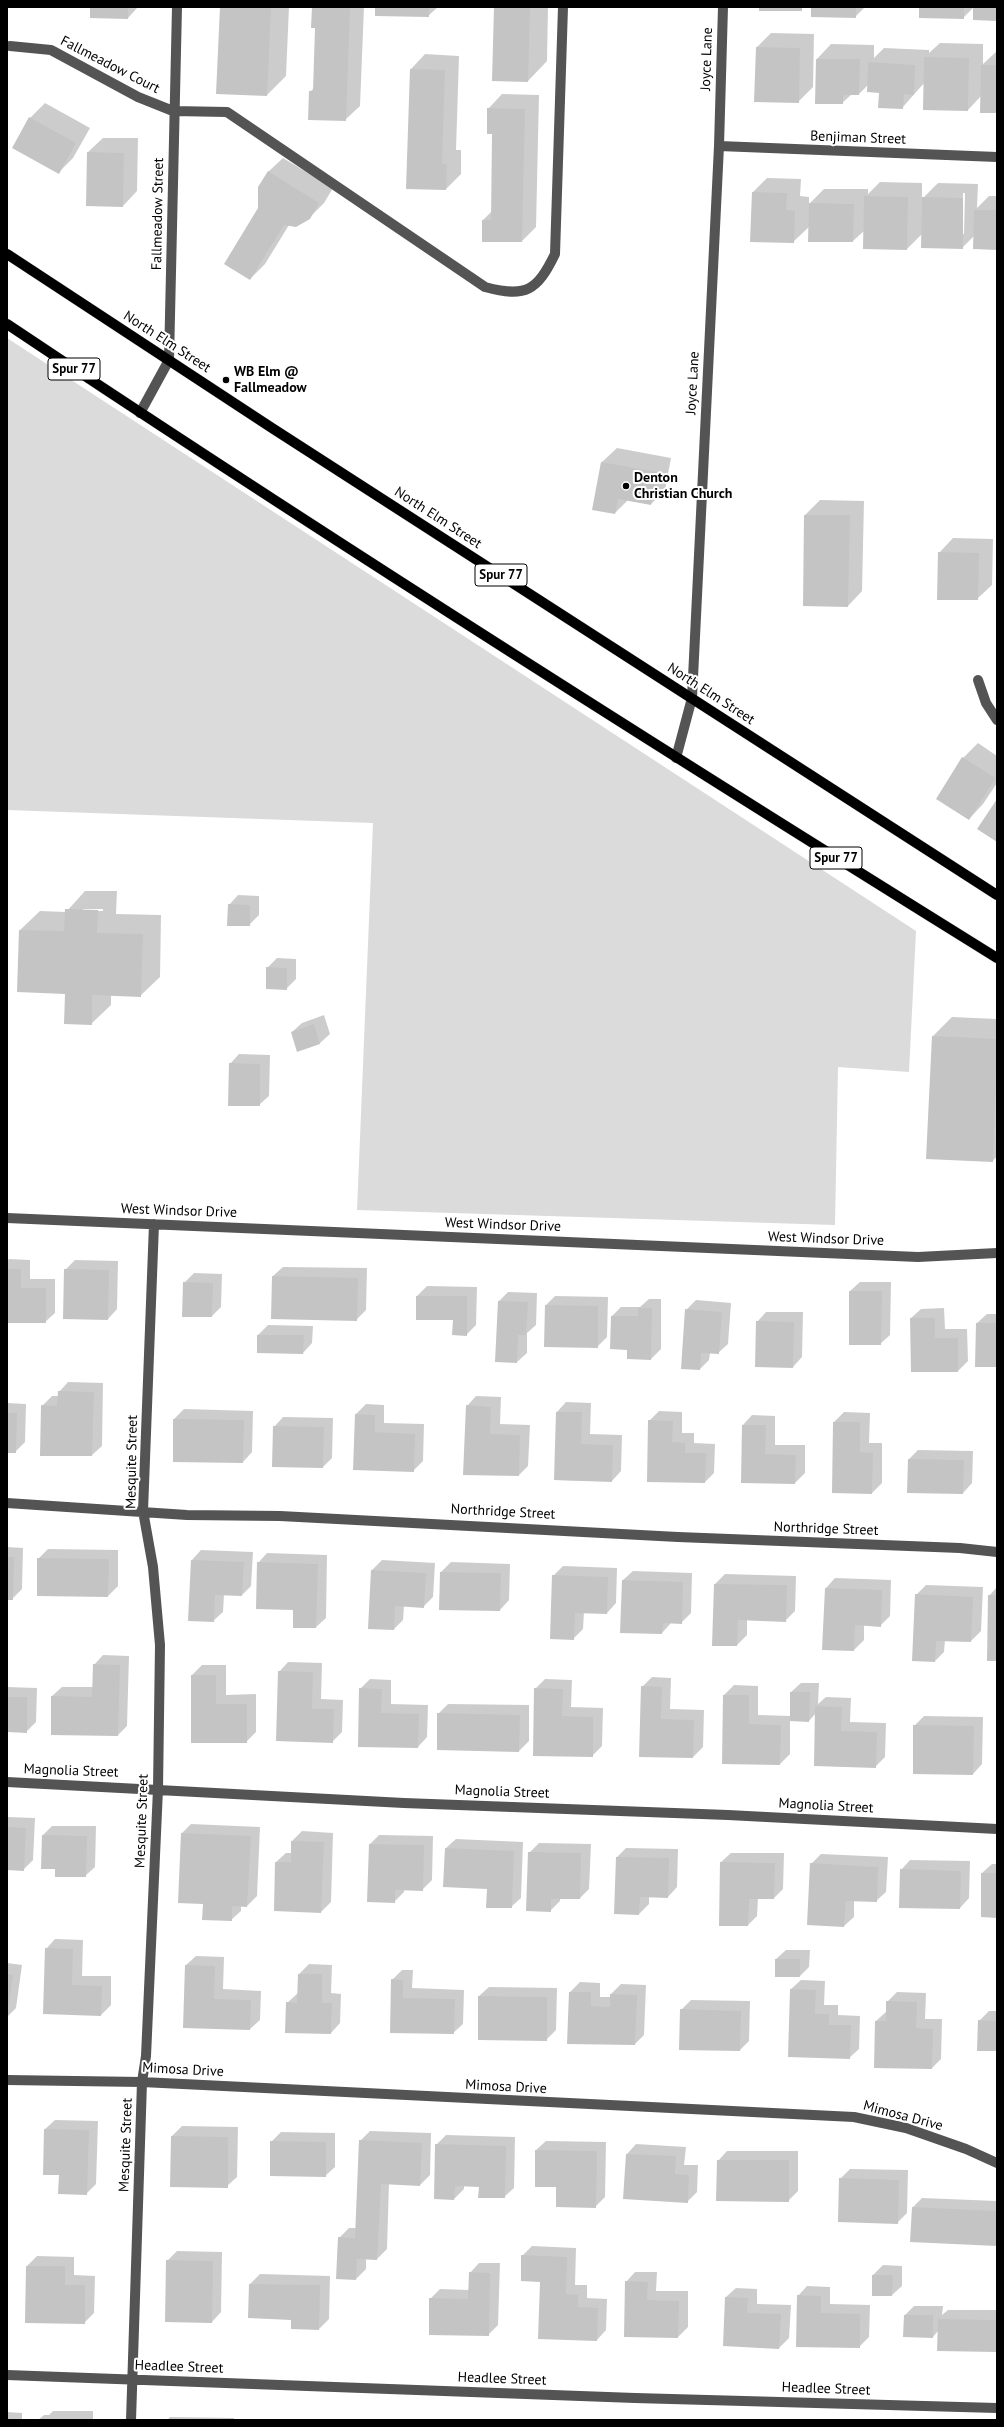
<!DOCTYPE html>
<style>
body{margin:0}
#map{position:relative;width:1004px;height:2427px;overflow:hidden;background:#fff;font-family:"PT Sans",sans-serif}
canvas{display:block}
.frame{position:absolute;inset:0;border:8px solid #000;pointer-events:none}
</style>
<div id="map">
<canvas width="1004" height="2427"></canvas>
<div class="frame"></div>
</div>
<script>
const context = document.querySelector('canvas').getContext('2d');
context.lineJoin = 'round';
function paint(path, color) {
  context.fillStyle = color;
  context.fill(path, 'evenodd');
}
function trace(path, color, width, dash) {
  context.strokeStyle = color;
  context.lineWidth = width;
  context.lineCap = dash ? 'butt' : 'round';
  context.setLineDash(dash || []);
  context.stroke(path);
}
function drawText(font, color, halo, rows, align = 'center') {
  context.font = font + ' "PT Sans",sans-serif';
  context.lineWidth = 4;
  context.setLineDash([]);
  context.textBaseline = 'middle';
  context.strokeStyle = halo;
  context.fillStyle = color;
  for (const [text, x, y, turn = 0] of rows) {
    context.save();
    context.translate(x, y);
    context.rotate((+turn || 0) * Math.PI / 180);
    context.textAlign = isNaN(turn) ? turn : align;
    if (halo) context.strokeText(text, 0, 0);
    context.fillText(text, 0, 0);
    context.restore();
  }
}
const green = new Path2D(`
 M7,338L916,931L909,1072L838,1067L835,1225L357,1210L373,823L7,810Z`);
const shadow = new Path2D(`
 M91,7H138L128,18Z
 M221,7H289L286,76L267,95Z
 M313,7H364L360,106L345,120L310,92L314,88L316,27Z
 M376,7H438L428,16Z
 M495,7H548L547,61L528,81Z
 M812,7H865L855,17Z
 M920,7H997V20L974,7L963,18Z
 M771,33L814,34L813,87L798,102L757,47Z
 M940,43L983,44V64L997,51V112L981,96L968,110L925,82L902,108L868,85L859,94H852L842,103L817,59L831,44L874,45V58L884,48L929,50V53Z
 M425,54L459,56L456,150H461V174L446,189L407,188L411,69Z
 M502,94L539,95L536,227L522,241L483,220L493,210V133L488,109Z
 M45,103L90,128L73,158L58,173L30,118Z
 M103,138H138L137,191L123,206L88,152Z
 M283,158L333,188L324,203L309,218L289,225L265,264L250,279L260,208L268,172Z
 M767,178L801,179L800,196L809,197V204L824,189H868V194L880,182L922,183V199L938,183L978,184L977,208L989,196H997V249L974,236L962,248L923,233L907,249L865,230L853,241L810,226L793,242L753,192ZM963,193H965L964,234H962Z
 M617,448L671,458L665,490L651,504L628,500L615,513L593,509L602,462Z
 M820,500L864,501L862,591L848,606L804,605L805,515Z
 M953,538L993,539L992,585L977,599L939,553Z
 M997,584V601H996Z
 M978,743L997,756V783L983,804L969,819L963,758Z
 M85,891H117L116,914L161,915L160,977L140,996L111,995V1005L91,1024L20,930L40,911L66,912ZM83,909H103V911H83Z
 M238,895L259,896V915L249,925L229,905Z
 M277,958L296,959V979L286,989L267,968Z
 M324,1015L330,1034L320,1043L298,1050L292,1032L302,1023Z
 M952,1017L997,1019V1157L992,1161L927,1158L933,1036Z
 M239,1054L270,1055L269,1096L259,1105L230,1064Z
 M9,1259L30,1260V1279H55V1313L45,1322H7V1261Z
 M75,1260L118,1261L117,1309L108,1319L65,1270Z
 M283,1267L367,1268L366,1310L356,1320L273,1276Z
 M194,1273L222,1274L221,1307L212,1316L184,1283Z
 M860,1282H891L890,1335L880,1344L850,1291Z
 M427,1286L477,1287L476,1325L466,1335L454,1319H417V1296Z
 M508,1292L537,1293L536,1325L527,1333V1353L517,1362L499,1301Z
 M555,1296L608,1297L607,1337L597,1347L546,1305Z
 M649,1299H661V1349L651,1359L628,1349L612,1316L621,1307H640Z
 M696,1300L731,1303L728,1344L718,1353H710L709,1360L700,1369L686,1310Z
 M944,1308L945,1329H967L968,1361L958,1371L911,1318L921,1309Z
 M766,1312H803L802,1357L793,1367L757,1322Z
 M987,1314H997V1366L977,1323Z
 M268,1325L313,1326L312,1343L303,1353L258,1335Z
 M68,1382L103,1383L102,1446L92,1455L42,1406L52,1396H58L59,1392Z
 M476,1396L501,1397L500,1424L530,1425L528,1466L519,1475L467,1406Z
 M566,1402L591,1403L590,1434L622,1435L621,1471L612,1481L555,1480L557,1412Z
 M7,1403L26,1404L25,1442L15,1452H7Z
 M366,1404L384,1405V1423L424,1424L423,1461L413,1471L356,1414Z
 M184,1409L253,1411L252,1452L243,1462L174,1419Z
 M659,1411L682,1412V1433H694V1443L715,1444L714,1473L705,1482L649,1421Z
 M844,1412L870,1413L869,1443H882V1483L872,1493L834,1422Z
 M752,1415L775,1416V1445H805V1473L795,1483L742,1482L743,1425Z
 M283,1417L333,1418L332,1458L323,1467L274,1427Z
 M918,1450L973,1451L972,1483L963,1493L909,1459Z
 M7,1547L23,1548L22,1589L12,1599H7Z
 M48,1549L118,1550V1586L108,1596L38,1559Z
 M201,1550L253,1552L251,1586L242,1595H224L223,1612L213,1621L192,1560Z
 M267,1553L327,1555L326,1618L316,1627L294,1609L258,1563Z
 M382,1560L435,1563L433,1597L424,1606H404L403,1620L394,1629L372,1570Z
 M451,1562L510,1564L509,1600L500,1610L440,1609L441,1572Z
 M563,1566L617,1568L616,1603L607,1613L584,1612L583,1629L573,1639L553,1576Z
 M633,1571L692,1573L691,1613L681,1623H671L662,1633L623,1580Z
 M725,1574L796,1576L795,1611L785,1621L747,1620V1635L737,1645H713L715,1584Z
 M835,1578L891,1580L890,1616L880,1626L864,1625V1640L854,1650L826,1588Z
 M926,1585L983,1587L981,1631L971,1641L945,1640L944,1652L935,1661L916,1595Z
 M997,1587V1660L989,1596Z
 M103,1655L129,1656L127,1726L118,1735L52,1696L62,1687H93L94,1665Z
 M288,1662L322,1663L321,1699L343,1700L342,1732L332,1742L279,1672Z
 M202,1665H226V1695L256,1694V1732L246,1742L192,1675Z
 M652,1677L671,1678L670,1709L704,1710L703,1747L693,1757L640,1756L642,1687Z
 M370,1679L391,1680V1704L428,1705L427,1737L418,1747L359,1746L360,1689Z
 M545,1679L572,1680L571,1707L603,1708L602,1746L592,1756L535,1689Z
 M801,1683H819L818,1704L826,1697L851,1698L850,1722L886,1723L885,1757L875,1767L816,1713L809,1721L790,1720V1754L780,1764L724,1695L734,1685L758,1686V1715L791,1716V1692Z
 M7,1687L37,1688L36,1722L26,1732L7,1731Z
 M448,1704L529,1705V1741L519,1751L438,1714Z
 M924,1716L983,1717L982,1764L973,1774L914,1726Z
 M7,1817L35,1818L33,1860L23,1870L7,1869Z
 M191,1824L260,1827L257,1896L247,1906H241V1911L231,1920L204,1903L182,1833Z
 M52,1826H96L95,1867L85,1876L56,1868L43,1835Z
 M302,1831L333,1833L331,1902L321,1912L275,1910L276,1862L286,1853H292V1841Z
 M379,1835L433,1836L432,1880L422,1890L404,1889V1892L394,1902L370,1844Z
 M456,1839L523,1842L521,1898L511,1907L446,1848Z
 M539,1843L591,1844L589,1889L580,1898H560V1901L550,1911L529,1853Z
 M626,1848L678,1849L677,1887L668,1897L649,1896V1904L639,1914L617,1857Z
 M731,1853H784L783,1889L774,1898H758L757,1916L748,1925L721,1862Z
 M821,1854L888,1857L886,1892L876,1901H854V1917L844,1926L811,1864Z
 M910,1860L970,1861L969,1898L960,1908L901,1870Z
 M992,1864H997V1917L982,1873Z
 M55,1939L83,1940L82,1976H111V2005L101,2015L44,2013L46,1949Z
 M786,1950H810L809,1967L800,1976L776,1959Z
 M196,1956L224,1957L223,1989L261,1991L260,2020L250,2029L184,2027L186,1965Z
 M7,1963L22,1965L16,2008L7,2017Z
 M309,1964L332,1965L331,1993L341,1994L340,2023L331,2033L287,2003L298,1993L299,1974Z
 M402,1970H413L412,1988L464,1990L463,2024L453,2033L391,2032L392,1980Z
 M801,1980L825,1981L824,2005H838V2015L860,2016L859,2049L849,2058L791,1989Z
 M580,1982L600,1983V1997H611V1994L621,1984L646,1985L644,2035L635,2044L570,1992Z
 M489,1987L557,1988L556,2030L546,2040L479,1996Z
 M897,1992L926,1993L925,2019H942L941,2059L932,2068L875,2067L876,2021L887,2011V2002Z
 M691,2000L750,2001L749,2041L740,2050L681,2010Z
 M989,2011H997V2050L979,2021Z
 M55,2120L98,2121L96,2184L86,2194L60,2174L45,2129Z
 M182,2126L238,2127L237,2177L227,2186H171L172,2136Z
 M370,2131L431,2133L430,2175L420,2185L389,2183L387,2249L377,2259L366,2258V2269L356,2279L337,2278L339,2238L349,2228H356L360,2141Z
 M281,2132L335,2133V2167L325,2176L271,2142Z
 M446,2135L515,2137L514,2188L504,2197L480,2186L464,2185V2189L454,2199L436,2145Z
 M546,2141L606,2142L605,2197L595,2207L557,2186L536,2150Z
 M636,2144L686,2147L684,2165H698L697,2192L687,2202L627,2154Z
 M727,2151H798V2191L788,2201L718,2161Z
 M850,2169L908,2170L907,2213L897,2223L840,2179Z
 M922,2198L997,2201V2245L913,2207Z
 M532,2246L576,2248L575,2285H587V2298L607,2299L606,2330L597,2340L541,2281L522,2256Z
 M177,2251L222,2252L221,2312L212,2322L167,2261Z
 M37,2256L74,2257V2275L95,2276L94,2313L84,2323L27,2266Z
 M479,2263H500L498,2325L488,2335L430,2299L440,2289L469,2290L470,2273Z
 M883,2265L902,2266V2286L892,2295H873V2275Z
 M635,2272H657L656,2291H688V2327L678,2337L626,2282Z
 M260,2274L330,2276L329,2319L319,2329L292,2319L249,2317L250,2284Z
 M807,2286L830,2287V2304L870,2305L869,2337L859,2347L798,2296Z
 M736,2288L757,2289V2304L791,2305L789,2338L779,2348L726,2297Z
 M914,2306H943L942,2315L948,2310H997V2351L938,2331L933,2337L905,2315Z
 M53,2411H93V2420H38L44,2415H49Z
 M7,2412L22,2413V2420H7Z
 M170,2417L234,2418V2420H167Z`);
const building = new Path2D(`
 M90,7H128V19L90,18Z
 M220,7H271L267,96L216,94Z
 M312,7H350L346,121L308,120L309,91H313L315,28H311Z
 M375,7H429V17L375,16Z
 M494,7H530L528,82L492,81Z
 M759,7H802V11H759Z
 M811,7H856V18L811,17Z
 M919,7H964V19L919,18Z
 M973,7H997V21L973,20Z
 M756,47L800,48L799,103L754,102Z
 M924,57L969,58L968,111L923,110Z
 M816,59H860L859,95H843V104H815Z
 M868,62L915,65L914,95L904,94L903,109L878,108L879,93L867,92Z
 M981,65H997V113H980Z
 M410,69L445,70L442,164H447L446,190L406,189Z
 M487,108L525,109L522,242H482V220H491L492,134H487Z
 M29,117L76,143L59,174L12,148Z
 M87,152L124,153L123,207L86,206Z
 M268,171L319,203L310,219L296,227L284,225L250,280L224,264L258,208V187Z
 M752,192L787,193L786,210L795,211L794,243L750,242Z
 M864,196L908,197L907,250L863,249Z
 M922,197L963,198V249L921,248Z
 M809,203L854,204L853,242H808Z
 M974,210H997V250L973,249Z
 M601,462L657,472L651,505L618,499L615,514L592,510Z
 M804,515H850L848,607L803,606Z
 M938,552L979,553L978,600H937Z
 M962,757L996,778L969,820L936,799Z
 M997,799V842L977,829Z
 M228,904L250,905V926H227Z
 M65,909L98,910L97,933L143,934L141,997L92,995V1025L64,1024L65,994L17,992L19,930L64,931Z
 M266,967L287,968V990L266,989Z
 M314,1024L320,1044L297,1052L291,1032Z
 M932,1036L997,1039L993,1162L926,1159Z
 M229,1063L260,1064V1106H228Z
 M7,1269H21V1288H46V1323H7Z
 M64,1269L109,1270L108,1320L63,1319Z
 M272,1276L358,1278L357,1321L271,1319Z
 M183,1282L213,1283L212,1317H182Z
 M849,1291H882L881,1345H849Z
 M416,1296H467V1336L452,1335L453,1320H416Z
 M498,1301L528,1302L526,1335H518L517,1363L495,1362Z
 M545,1305L598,1306V1348L544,1347Z
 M638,1308H652L651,1360L627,1359V1350L610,1349L611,1316H638Z
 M685,1309L722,1312L719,1354L701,1353L700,1370L681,1369Z
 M910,1318H935V1338H958V1372H911Z
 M756,1321L794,1322L793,1368L755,1367Z
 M976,1323H997V1367H975Z
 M257,1335H304L303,1354L257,1353Z
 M58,1391L94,1392L92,1456H40L41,1405L57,1406Z
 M466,1405L491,1407L490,1434L520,1435L519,1476L463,1475Z
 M556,1412H582L581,1444L613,1445L612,1482L554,1480Z
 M7,1413H17L16,1453H7Z
 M355,1414L375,1415V1432L415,1434L414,1472L353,1470Z
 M173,1419L244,1420L243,1463L173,1462Z
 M648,1420L673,1421L672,1442L685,1443V1453H706L705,1483L647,1482Z
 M833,1422H860V1452L873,1453L872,1494L832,1493Z
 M742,1425H766L765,1454L796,1455L795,1484L741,1483Z
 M273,1426L324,1427L323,1468L272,1467Z
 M908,1459L964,1460L963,1494L907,1493Z
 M7,1557H14L13,1600H7Z
 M37,1558L109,1559L108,1597L37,1596Z
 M191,1560L244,1562L242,1596L215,1595L214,1622L188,1621Z
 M257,1562L318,1564L316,1628H293V1610L256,1609Z
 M371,1570L426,1573L424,1608L395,1606L394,1630L368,1629Z
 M440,1572L501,1573L500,1611L439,1610Z
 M552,1575L608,1577L607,1614L575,1613L574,1640L550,1639Z
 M622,1580L683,1582L682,1624L663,1623L662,1634L620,1633Z
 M714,1584L787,1585L786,1622L738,1620L737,1646H712Z
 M825,1588L882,1590L881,1627L855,1625L854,1651L822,1650Z
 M915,1594L973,1597L971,1642L936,1641L935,1662L912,1661Z
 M988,1595H997V1661H987Z
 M93,1664L120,1665L118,1736L51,1735V1696L92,1697Z
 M278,1671L313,1672L312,1709H334L333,1743L276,1741Z
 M191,1675H216V1704H247V1743H191Z
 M641,1686L662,1687L661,1719L694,1720L693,1758L639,1757Z
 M359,1688L382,1689L381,1713L419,1714L418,1748L358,1747Z
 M534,1688L563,1689L562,1716L593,1717V1757L533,1756Z
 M790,1692H810L809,1722L790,1721Z
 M723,1695H749V1724L781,1725L780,1765L722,1764Z
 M7,1697H27V1733L7,1732Z
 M815,1706L842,1707L841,1731L877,1732L876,1768L814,1766Z
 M437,1713L520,1715L519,1752L437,1750Z
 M913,1725L974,1726L973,1775L913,1774Z
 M7,1827L26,1828L24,1871L7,1870Z
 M181,1833L251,1836L247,1907L232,1906V1921L202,1920L203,1904L178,1903Z
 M42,1835L87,1836L86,1877H55V1869H41Z
 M291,1841L324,1842L321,1913L274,1911L275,1862H291Z
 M369,1844L424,1845L423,1891L395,1890V1903L367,1902Z
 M445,1848L514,1851L512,1908H486L487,1889L443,1887Z
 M528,1852L581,1853L580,1899H551V1912L526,1911Z
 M616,1857L669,1858L668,1898L640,1897L639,1915L614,1914Z
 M720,1862L775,1863L774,1899H749L748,1926H719Z
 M810,1863L878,1867L877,1902L846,1901L844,1927L807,1925Z
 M900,1869L961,1871L960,1909L899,1908Z
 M981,1873H997V1918L981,1917Z
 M45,1948L73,1949L72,1985L102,1986L101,2016L43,2014Z
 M775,1959H800V1977H775Z
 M185,1965L215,1966L214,1999L251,2000L250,2030L183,2028Z
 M7,1974L13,1975L8,2008H7Z
 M298,1974H322V2003H332L331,2034L285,2033L286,2002L297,2003Z
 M391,1979L403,1980V1998L455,1999L454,2034L390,2033Z
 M790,1989L816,1990L815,2014H829V2025H851L850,2059L788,2057Z
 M569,1992H591V2006L610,2007V1994L637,1995L635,2045L567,2044Z
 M478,1996L547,1997V2041L478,2040Z
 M886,2001L917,2002L916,2028L933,2029L932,2069L874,2068L875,2021H886Z
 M680,2009L741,2011L740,2051L679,2050Z
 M978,2020L997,2021V2051H977Z
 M44,2129L89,2130L87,2195L58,2194L59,2175H43Z
 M171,2136L228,2137V2188L170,2187Z
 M359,2140L422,2143L420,2186L381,2184L377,2260L357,2259L356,2280L336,2279L338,2237L355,2238Z
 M270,2141L326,2142V2177L270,2176Z
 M435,2144L506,2146L505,2198H478L479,2187L455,2186L454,2200L434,2199Z
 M535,2150L597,2151L596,2208L556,2207V2187H535Z
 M626,2154L676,2156L675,2174L689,2175L688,2203L623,2199Z
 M717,2160H789V2202L716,2201Z
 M839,2178L899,2180L898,2224L838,2222Z
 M912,2207L997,2211V2246L910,2242Z
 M521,2255L567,2257L566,2294L578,2295V2307L598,2308L597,2341L538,2339L540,2282L521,2281Z
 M166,2260L213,2261L212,2323L165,2322Z
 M26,2266H65V2285H85V2324L25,2323Z
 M469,2272L490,2273L489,2336L429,2335V2298L468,2299Z
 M872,2275H893L892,2296H872Z
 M625,2281L648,2282L647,2300L679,2301L678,2338L624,2337Z
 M249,2284L320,2285L319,2330L291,2329V2320L248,2318Z
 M797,2295L821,2296V2313L860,2314V2348L796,2347Z
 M725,2297L748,2298L747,2313L781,2314L779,2349L723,2346Z
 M904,2315H933V2338L903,2337Z
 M938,2319L997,2320V2352L937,2351Z`);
const minor = new Path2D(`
 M10,46L51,50L138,97L173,111L227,112L485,287C526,298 537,291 555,254L563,7
 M719,146L997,157
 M140,413L169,360L177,7
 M978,680L986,703L997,720
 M676,758L692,698L719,146L723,7
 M7,1218L918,1257L997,1253
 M7,1503L187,1515L280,1516L678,1537L960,1548L997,1552
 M7,1782L404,1803L728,1815L997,1829
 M7,2080L142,2082L854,2117L906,2128L966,2149L997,2163
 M7,2375L635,2398L997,2408
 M131,2420L142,2082L146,2056L158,1789L160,1645L153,1567L143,1511L154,1224`);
const major = new Path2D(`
 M7,254L272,428L997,895
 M7,324C333,542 664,751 997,958`);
const markers = [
 [226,380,4,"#000"],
 [626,486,4,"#000"]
];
const shields = [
 [74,369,52],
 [501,575,52],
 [836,858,52]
];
const shieldNames = [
 ["Spur 77",74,369],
 ["Spur 77",501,575],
 ["Spur 77",836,858]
];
const streetNames = [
 ["Joyce Lane",707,59,-88],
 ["Fallmeadow Court",110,65,27],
 ["Benjiman Street",858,138,2],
 ["Fallmeadow Street",158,214,-89],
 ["North Elm Street",167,342,33],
 ["Joyce Lane",693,383,-87],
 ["North Elm Street",438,518,33],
 ["North Elm Street",711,694,33],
 ["West Windsor Drive",179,1211,2],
 ["West Windsor Drive",503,1225,2],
 ["West Windsor Drive",826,1239,2],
 ["Mesquite Street",132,1462,-89],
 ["Northridge Street",503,1512,3],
 ["Northridge Street",826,1529,2],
 ["Magnolia Street",71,1771,2],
 ["Magnolia Street",502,1792,2],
 ["Magnolia Street",826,1806,3],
 ["Mesquite Street",142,1821,-88],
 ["Mimosa Drive",183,2070,3],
 ["Mimosa Drive",506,2087,3],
 ["Mimosa Drive",903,2116,15],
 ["Mesquite Street",126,2145,-88],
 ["Headlee Street",179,2367,2],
 ["Headlee Street",502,2379,2],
 ["Headlee Street",826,2389,2]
];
const poiNames = [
 ["WB Elm @",234,372],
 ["Fallmeadow",234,388],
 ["Denton",634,478],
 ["Christian Church",634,494]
];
paint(green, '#dbdbdb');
paint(shadow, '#0003');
paint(building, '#c4c4c4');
trace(major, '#dbdbdb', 11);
trace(minor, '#545454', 10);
trace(major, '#000', 10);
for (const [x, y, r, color] of markers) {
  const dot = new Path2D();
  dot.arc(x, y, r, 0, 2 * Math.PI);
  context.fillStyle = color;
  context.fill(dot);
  trace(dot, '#fff', 1.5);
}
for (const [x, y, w] of shields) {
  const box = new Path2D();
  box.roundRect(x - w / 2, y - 11, w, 22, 3);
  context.fillStyle = '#fff';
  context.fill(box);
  trace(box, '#000', 1);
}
drawText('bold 13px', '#000', null, shieldNames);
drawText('14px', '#000', '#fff', streetNames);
drawText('bold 14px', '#000', '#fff', poiNames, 'left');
</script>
